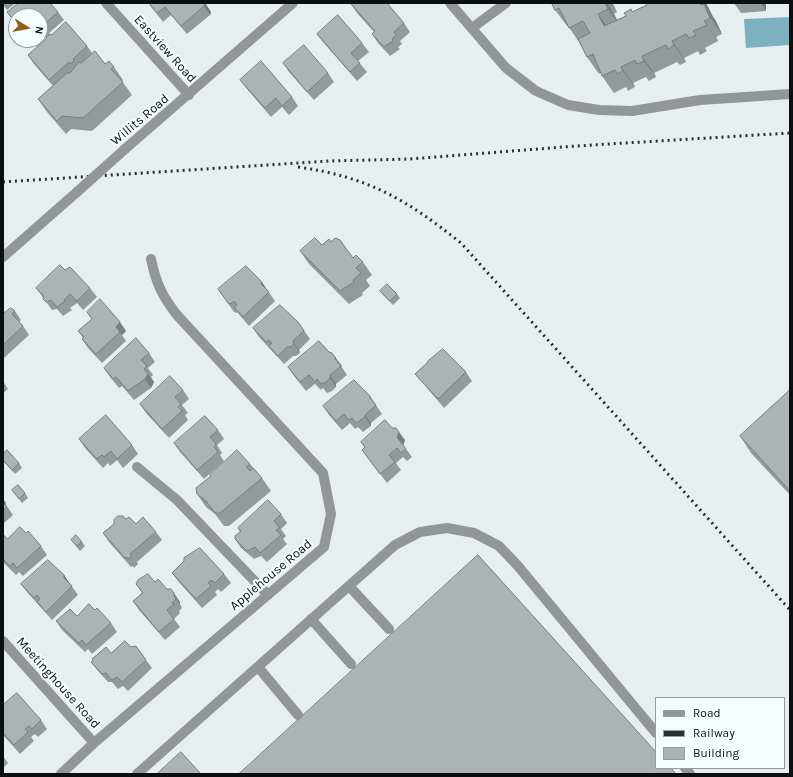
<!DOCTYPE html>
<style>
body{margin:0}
#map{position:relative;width:793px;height:777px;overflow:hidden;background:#e7eef0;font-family:Karla,sans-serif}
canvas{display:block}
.frame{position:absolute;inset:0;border:4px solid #0c0f0f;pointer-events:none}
.legend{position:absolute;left:655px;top:697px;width:130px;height:72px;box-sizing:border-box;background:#f4fcfe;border:1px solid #979d9e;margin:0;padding:5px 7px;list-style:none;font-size:12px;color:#0c0f0f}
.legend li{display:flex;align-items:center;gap:8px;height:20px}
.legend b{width:20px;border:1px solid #979d9e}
.north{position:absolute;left:8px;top:8px;width:40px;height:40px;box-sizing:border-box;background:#f4fcfe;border:1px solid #979d9e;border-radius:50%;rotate:101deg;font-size:11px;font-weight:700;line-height:16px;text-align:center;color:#0c0f0f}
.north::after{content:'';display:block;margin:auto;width:14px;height:18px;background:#935d14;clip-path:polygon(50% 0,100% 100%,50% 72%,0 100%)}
</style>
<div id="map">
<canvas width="793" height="777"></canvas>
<div class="frame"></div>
<ul class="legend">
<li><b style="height:5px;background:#939697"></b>Road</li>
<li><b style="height:5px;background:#2c2f2f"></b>Railway</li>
<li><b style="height:11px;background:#acb3b5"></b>Building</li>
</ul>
<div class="north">N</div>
</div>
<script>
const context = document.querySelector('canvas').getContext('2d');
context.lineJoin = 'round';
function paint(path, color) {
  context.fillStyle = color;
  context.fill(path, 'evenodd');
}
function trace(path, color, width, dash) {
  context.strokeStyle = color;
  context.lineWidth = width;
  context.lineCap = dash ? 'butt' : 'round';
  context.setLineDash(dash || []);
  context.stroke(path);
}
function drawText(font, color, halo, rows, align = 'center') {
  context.font = font + ' Karla,sans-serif';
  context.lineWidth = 4;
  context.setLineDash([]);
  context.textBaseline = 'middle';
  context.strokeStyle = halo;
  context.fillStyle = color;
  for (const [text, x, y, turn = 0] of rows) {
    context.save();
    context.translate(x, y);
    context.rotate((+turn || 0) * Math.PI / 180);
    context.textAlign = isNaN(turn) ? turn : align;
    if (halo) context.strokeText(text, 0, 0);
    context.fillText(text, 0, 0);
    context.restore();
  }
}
const water = new Path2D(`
 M790,17V45L746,48L744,19Z`);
const minor = new Path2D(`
 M106,3L189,95
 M450,3L506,68L536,91L568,105L599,110L632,111L700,100L790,94
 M472,28L506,3
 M125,149L293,3
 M3,257L77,192
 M137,467L177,500L268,595
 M349,586L389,629
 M311,619L351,664
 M3,641L94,743
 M258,667L298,715
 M685,768L690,774
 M61,774L94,743L324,547L331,514L323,473L177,315C162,296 156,283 151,259
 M137,774L395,545L420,532L447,528L474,533L499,546L518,566L656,733`);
const rail = new Path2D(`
 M298,167C369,177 407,200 461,243L790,610
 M3,182L329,161L410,159L576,146L790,133`);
const minorBridge = new Path2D(`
 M77,192L125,149`);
const wall = new Path2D(`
 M3,3H16L7,10L3,5Z
 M205,3L211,12L210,15L187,34L171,15L163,22L150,5Z
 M552,3H612L617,12L614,14L617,20L626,16L631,9L633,12L647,5L646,3H706L722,34L716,37L718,41L705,48L707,51L700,55L698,51L684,58L686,62L680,65L677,62L654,73L656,77L649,81L646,77L633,83L635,87L628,91L626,87L614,93L602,76L601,73L599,74L587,57L581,45L568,26H567L555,10Z
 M734,3H766V11L741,13Z
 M351,4L404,23L410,32L400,41L402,44L398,47L400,49L390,56L378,43L372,34L374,32L357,13Z
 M7,12H58L64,20L49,33L50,34L87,46L92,53L105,64L114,67L123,80L122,81L132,95L92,131L71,129L66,134L47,112L38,99L53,86L34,64L28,55L47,38H46L45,37L35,46L30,40H40V16H16V24Z
 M317,34L362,43L369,52L358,61L367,72L357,81L323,42Z
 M283,63L328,73L334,82L314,100L289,72Z
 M240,80L292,97L298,106L289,115L282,107L271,117L247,89Z
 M331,242L353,258L363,262L372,275L366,280L370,286L362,293L363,295L349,304L309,264L300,251L322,245Z
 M65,270L90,288L97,297L83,310L77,303L70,308L72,310L63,316L57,309L52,310L36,288Z
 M218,289L268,291L275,301L249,326L237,312V313L234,312Z
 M380,291L397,294L400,298L393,305L383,295Z
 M15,311L21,320L19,322L23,326L29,335L4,358L3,357V314Z
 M87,312L126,331L122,335L126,341L102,363L88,348L82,339L83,338L78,331L92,319Z
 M298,322L310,339L299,350L300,353L296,356H293L284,364L259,337L253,328Z
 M329,352L335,357L347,375L336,384V387L332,391L327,393L323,388L321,390L315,384L306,391L294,376L288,367Z
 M149,353L155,362L148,368L153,375L151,377L154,382L151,388L134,400L122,386L119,388L110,377L104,368Z
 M427,363L466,372L472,381L444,408L422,382L415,374Z
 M3,381L8,389L3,393Z
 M183,390L189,399L182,405L188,413L185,415L188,420L169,438L146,413L140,404Z
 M790,390V495L751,453L740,436Z
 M376,405L382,414L371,423V426L363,432L358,427L355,429L350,423L342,430L329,415L323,406Z
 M392,428L405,440L403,445L412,457L407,461L403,457L396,463L401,470L387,483L362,450L365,448L361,442Z
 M218,430L224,439L217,445L222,453L220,455L224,461L204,479L180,452L174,443Z
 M79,439L132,445L138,454L123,468L117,460L110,466L108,463L103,468L85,448Z
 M3,454L19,463L22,468L15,474L3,461Z
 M250,464L262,478L271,491L229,526H224L215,514L206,507L197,494Z
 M12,490L25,493L28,498L22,503Z
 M3,499L6,503V505L13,515L3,524Z
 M281,514L287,523L281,529L286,536L283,539L287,544L267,562L261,556L254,559L241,548L235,539L240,532L238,528Z
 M126,519L156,532L162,540L137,562L138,564L134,568L133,566L131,567L109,542L103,533L114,524Z
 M26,533L41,546L47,555L23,576L19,572L16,575L3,562V534L7,539Z
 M71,540L82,542L85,546L80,551Z
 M172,573L224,574L231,583L221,592L218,589L215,592L217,595L202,608L178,581Z
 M64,575L78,595L52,620L27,592L21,584Z
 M155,582L167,589L180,602V604L182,608L179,611L180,613L174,619L180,627L165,640L139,610L133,601L142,593L136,584Z
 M95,610L111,623L117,632L92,654L88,649L85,652L62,630L56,621L77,616Z
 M136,646L152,668L128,691L123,686L118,689L112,682H108L98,671L91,662L111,653L131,647Z
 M3,705L41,720L47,729L38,737L35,734L31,737L34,741L20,754L3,735Z
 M3,756L8,763L3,768Z`);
const shadedWall = new Path2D(`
 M205,3L211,12L210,15L204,6Z
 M605,3H607L614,14L620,26L608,9Z
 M611,3H612L614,6L617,12Z
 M700,3L710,17L704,4L716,21L722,34L701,5Z
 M703,3H706L713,17Z
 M761,3H766V11Z
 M598,14L610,31L604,26Z
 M704,21L716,37L718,41L707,25Z
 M672,41L684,58L686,62L674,45Z
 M642,56L654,73L656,77L644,61Z
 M621,67L633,83L635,87L623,71Z
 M262,282L268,291V292L261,284Z
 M120,322L126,331L122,335L116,327Z
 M293,341L299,350L300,353L294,344Z
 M335,357L342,366L341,367L335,359Z
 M148,374L154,382L151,388L145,379Z
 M330,375L336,384V387L330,378Z
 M370,396L376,405L370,398Z
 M365,415L371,423V426L365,417Z
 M399,432L405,440L403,446L397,437Z
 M3,499L6,503L5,507L3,504Z
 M64,575L70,584V587L64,578Z
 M174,593L180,602V604L174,596Z`);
const building = new Path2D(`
 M16,3H50L58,12L43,25L44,26L40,30V16H16V23L7,12L17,4Z
 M153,3H205L204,6L181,26L165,7L157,13L150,5Z
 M352,3H387L404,23L394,32L396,35L392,39L393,41L384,47L372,34L375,31L351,4Z
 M552,3H605L608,9L598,14L604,26L626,16L624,13L631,9L632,12L647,5L646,3H700L701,5L704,4L710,18L704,21L707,25L693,31L696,35L689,38L686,34L672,41L674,45L668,49L666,45L642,56L644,61L637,64L635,60L621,67L623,71L617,74L615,70L602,76L593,54L587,57L578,39L590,33L583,21L569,28L559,8L555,10Z
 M338,15L362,43L351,53L360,63L350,72L317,34Z
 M66,22L87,46L73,59L74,61L70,64L69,62L49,80L28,55L47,38L46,37L50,34L51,35Z
 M304,45L328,73L307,92L283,63Z
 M95,51L105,64L109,61L114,67L111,69L123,82L83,118L62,116L57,121L38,99L68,72L69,74L79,62L81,63Z
 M261,61L292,97L282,106L276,98L265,108L240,80Z
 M315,238L322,245L329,239L331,242L335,238L340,240L353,258L356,255L363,262L356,268L361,273L353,280L354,282L340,291L300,251Z
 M60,265L65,270L70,267L90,288L77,301L70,294L64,300L65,301L57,307L51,300L46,302L43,299L44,296L36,288Z
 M246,266L262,282L261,284L269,292L243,317L234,307L237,305L234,301L231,304L228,303L218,289Z
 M387,284L397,294L390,301L380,291Z
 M100,299L120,322L116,327L120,332L96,354L82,339L84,337L78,331L92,319L87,312Z
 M280,305L298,322L304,331L293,341L294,344L290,347H287L278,356L269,346L272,343L268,340L266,342L253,328Z
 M11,308L15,311L12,314L23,326L3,345V314Z
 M136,338L149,353L141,360L147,366L144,369L148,374L145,379L128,391L116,377L113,379L104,368Z
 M319,341L329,352L332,353L335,357V359L341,366L330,375V378L326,382L321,384L317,379L315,382L309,375L300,382L288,367Z
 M443,349L466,372L438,399L415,374L427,363L428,361Z
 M170,376L183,390L175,397L181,404L178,407L182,411L162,429L140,404Z
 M354,380L370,396V398L376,405L365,415V417L356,423L352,418L349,420L344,414L336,421L323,406Z
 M790,390V491L740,436Z
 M106,415L132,445L117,459L111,451L104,457L102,455L97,459L79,439Z
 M205,416L218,430L210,437L216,444L214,447L218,452L197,470L174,443Z
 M385,420L392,428H396L399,432L397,437L406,449L401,453L397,448L389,455L395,462L380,474L362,450L365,447L361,442Z
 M7,450L19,463L12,470L3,460V454Z
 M237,450L250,464L246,467L250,471L253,468L262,478L220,513H215L206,501L197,494L196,488L211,476L210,475Z
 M18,485L25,493L19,499L12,490Z
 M268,500L281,514L274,521L280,528L276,530L281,535L260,553L255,547L247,551L235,539V536L241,531L238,528Z
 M3,503L7,507L3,510Z
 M118,516H123L126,519L129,517L136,524L143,517L156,532L130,554L132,556L128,559L127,557L125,558L103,533L114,524V520Z
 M20,527L26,533L28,531L41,546L17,568L13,563L10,566L3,559V534L7,539Z
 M76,535L82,542L77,546L71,540Z
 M200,548L224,574L215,583L211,580L208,583L211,586L196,599L172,573L184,561V558Z
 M478,555L656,752V768H671L676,774H239Z
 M48,560L64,575V578L72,586L46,612L37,602L40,599L37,595L34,598L21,584Z
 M148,574L155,582L158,579L167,589H171L174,593V596L176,599L172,603L174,604L167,610L174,619L159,632L133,601L143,593L136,584L138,580Z
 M89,604L95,610L97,608L111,623L86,645L82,640L79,643L56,621L70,609L77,616Z
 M125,641L131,647L136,646L146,660L122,682L117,677L112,680L106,673L102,674L91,662L93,661L92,659L106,647L111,653Z
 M17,693L41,720L32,729L29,726L25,729L28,732L14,745L3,733V705Z
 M181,752L201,774H157Z`);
const streetNames = [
 ["Eastview Road",165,49,48],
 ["Willits Road",140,120,-40],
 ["Applehouse Road",271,575,-40],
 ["Meetinghouse Road",58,683,48]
];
paint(water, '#7eb1bf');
trace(minor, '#939697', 10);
trace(rail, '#2c2f2f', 3, [2, 4]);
trace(minorBridge, '#939697', 10);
paint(wall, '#949a9c');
paint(shadedWall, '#787d7f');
paint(building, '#acb3b5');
trace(building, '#787d7f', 1);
drawText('13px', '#0c0f0f', '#f4fcfe', streetNames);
</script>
